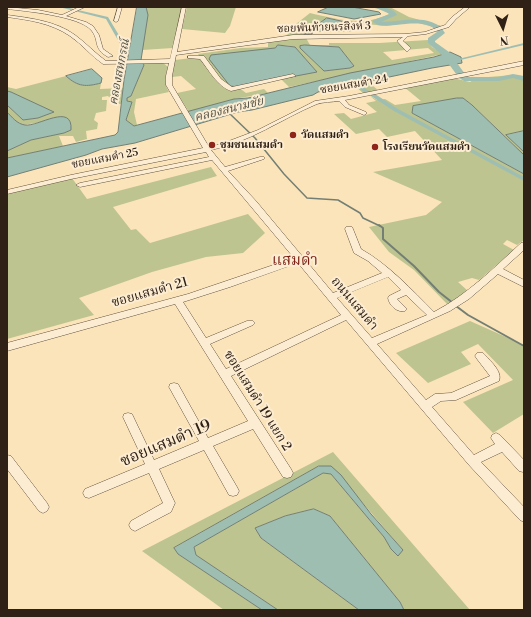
<!DOCTYPE html>
<meta charset="utf-8">
<style>
body{margin:0}
#map{position:relative;width:531px;height:617px;overflow:hidden;background:#fbe4b9;font-family:"Libre Bodoni",serif}
canvas{display:block}
.frame{position:absolute;inset:0;border:8px solid #302117;pointer-events:none}
.north{position:absolute;left:483px;top:8px;width:40px;height:40px;-webkit-text-stroke:3px #fcedd2;paint-order:stroke;rotate:175deg;font-size:11px;font-weight:700;line-height:16px;text-align:center;color:#302117}
.north::after{content:'';display:block;margin:auto;width:14px;height:18px;background:#302117;clip-path:polygon(50% 0,100% 100%,50% 72%,0 100%)}
</style>
<div id="map">
<canvas width="531" height="617"></canvas>
<div class="frame"></div>
<div class="north">N</div>
</div>
<script>
const context = document.querySelector('canvas').getContext('2d');
context.lineJoin = 'round';
function paint(path, color) {
  context.fillStyle = color;
  context.fill(path, 'evenodd');
}
function trace(path, color, width, dash) {
  context.strokeStyle = color;
  context.lineWidth = width;
  context.lineCap = dash ? 'butt' : 'round';
  context.setLineDash(dash || []);
  context.stroke(path);
}
function drawText(font, color, halo, rows, align = 'center') {
  context.font = font + ' "Libre Bodoni","Noto Serif Thai",serif';
  context.lineWidth = 4;
  context.setLineDash([]);
  context.textBaseline = 'middle';
  context.strokeStyle = halo;
  context.fillStyle = color;
  for (const [text, x, y, turn = 0] of rows) {
    context.save();
    context.translate(x, y);
    context.rotate((+turn || 0) * Math.PI / 180);
    context.textAlign = isNaN(turn) ? turn : align;
    if (halo) context.strokeText(text, 0, 0);
    context.fillText(text, 0, 0);
    context.restore();
  }
}
const green = new Path2D(`
 M146,7H182L173,48L142,50L148,15Z
 M187,7H236L230,26L225,33L182,29Z
 M371,7H390L409,17L442,26L436,28L416,22L386,26L366,24L353,31H350L360,23L327,18L305,35L312,34V36L287,37L288,32L287,31L310,13C336,19 364,27 389,14L386,11Z
 M306,38L310,45H329V43H379L428,40L432,47L443,54L289,87L280,78L317,72L295,47L291,46L278,45L238,87L246,93L264,89L268,93L234,99L189,112L177,93L196,89L181,76L172,77L175,60L200,57L198,54L241,48L268,47V42ZM305,45L339,47L354,66L350,68L324,71L300,48V46ZM428,48L434,53L392,60L383,52Z
 M162,62L168,67C165,76 164,84 169,92L136,99L134,112L137,125L134,126L126,120L132,102L127,101V97L131,96L144,65L143,63Z
 M513,75L524,77V131L506,135L524,152V155L472,105L463,98L412,113L524,174V240L517,245L507,240L503,244L514,250L479,280L472,278L458,282L468,291L447,304L414,270L389,252L369,227L426,215L442,202L373,172L442,160L415,131L387,137L379,129L356,134L334,114L344,113L351,119L377,112L366,103L376,101L370,96L377,100L385,99L395,105L421,101L404,87L453,78L470,82L476,78Z
 M66,76C78,87 86,87 101,83L100,89L123,88L121,104H115L108,96L102,97V100H107L106,111L96,113L94,120L98,123L97,129L86,131L87,139L76,142L73,136H59L63,146L7,158V151L31,140L64,133L71,130L41,122L23,125L17,122L7,112V105L23,120L38,118L53,112L7,91V87L16,89Z
 M368,82L378,90L364,94L354,85Z
 M211,167L217,176L113,207L131,230L136,229L150,243L248,214L265,233L243,253L206,257L152,272L79,298L94,315L7,339V193L72,178L87,199Z
 M470,321L524,345V414L493,433L463,402L513,380L478,344L461,352L471,364L428,383L396,353Z
 M333,452L470,610H404L400,602L330,516L314,509L285,516L255,528L261,538L359,610H278L196,555L194,547L323,473L331,474L384,537L391,549L403,550L331,466H319L174,548L178,554L262,610H224L142,551Z`);
const water = new Path2D(`
 M137,7H146L148,15L141,60L144,65L131,96L127,98V101L132,102L126,120L134,126L234,99L248,98L350,73L434,57L450,52L461,57L462,63L432,68L318,92L313,95L252,110L238,112L135,143L102,149L86,155L7,177V158L115,135L118,132L124,80Z
 M329,7H352L379,12L381,14L354,19L318,12Z
 M327,18L346,22L361,23L350,31H313L312,34L304,35Z
 M278,45L295,47L317,72L238,87L230,86L209,59L211,55L275,48Z
 M305,45L339,47L354,66L350,68L324,71L300,48V46Z
 M92,69L102,78L101,83C86,87 78,87 66,76Z
 M7,91L11,92L54,112L38,118L23,120L7,105Z
 M457,98H463L472,105L524,155V174L412,113L413,106Z
 M7,112C12,117 17,124 25,125C38,127 73,102 71,130L64,133L31,140L7,151Z
 M524,131V152L506,135Z
 M319,466H331L341,475L371,514L403,550L398,556L391,549L384,537L331,474L323,473L194,547L196,555L278,610H262L178,554L174,548Z
 M314,509L330,516L400,602L404,610H359L261,538L255,528L285,516Z`);
const streamFar1 = new Path2D(`
 M229,113L255,138L284,174L307,198L338,200L360,213L363,218L380,226`);
const stream = new Path2D(`
 M379,225L383,228V239L414,266L439,292L453,303
 M456,306L468,315L524,346`);
const canal = new Path2D(`
 M59,7H65L108,17L126,47L136,53L133,54L123,49L106,19Z
 M524,43V45L452,62L450,61Z
 M351,81H355L370,92L366,93L351,83Z
 M371,94H375L398,109L524,177V181L394,111L371,96Z`);
const river = new Path2D(`
 M374,7C382,7 393,7 397,15L381,22C402,22 432,12 445,33L435,41V42L449,52L465,74L469,77H499L513,74L524,76V81L513,78L499,81H464L459,78L443,56L428,43V38L437,32C427,16 394,28 378,25L373,22V20L390,14Z`);
const minor = new Path2D(`
 M7,7L38,10L62,15L79,7H85L66,16L86,22L93,26L99,35L103,49L113,56L108,57C92,48 100,40 91,30C79,16 25,11 7,9Z
 M118,7H122L118,21L116,22L114,21Z
 M182,7H186L177,52L293,35L405,34L425,32L445,25L452,17L465,7H470L456,19L449,27L426,34L408,36L403,41L411,48L407,52L397,41L403,37L293,39L176,55L172,76V85L209,147L221,144L258,130L315,101L349,96L524,61V65L345,100L349,105L366,112V114L364,115L345,107L339,101C332,102 323,102 317,104C281,119 251,142 211,150L225,167L260,157H264V159L228,171L256,201L333,293L382,273L368,261L354,253L345,229L346,227H352L353,229L361,249C389,265 411,289 434,312C468,294 494,268 521,243L524,242V250L503,269L524,280V287L498,274L469,299L450,311L377,344L426,400L435,394L451,393L490,376L477,359L475,356L477,353H483C489,360 503,371 499,381L456,400L441,401L432,407L474,455L495,444L491,438L492,435L496,433L500,435L524,460L523,472L519,471L502,452L481,462L524,507V522L520,520L469,465L346,320L231,376L291,469L293,473L291,477L287,478L283,477L253,429L213,446L237,487L239,491L237,495L233,496L229,495L204,450L159,469L175,503L171,512L135,531L131,529L129,525L131,521L163,503L149,473L89,498L85,497L83,493L85,489L145,464L123,417L124,414L128,413L132,414L154,460L199,441L169,387L170,384L174,383L178,384L208,438L248,421L175,304L7,351V343L188,294L294,258L212,160L80,187L76,185L80,183L209,157L206,152L71,179L7,194V190L71,175L203,148L166,85V76L169,63L103,64C91,56 82,44 70,36C51,23 29,20 7,17V15C30,18 56,21 75,35C86,43 95,53 106,61L170,59ZM298,263L341,315L226,369L210,344L253,325L255,323L253,321H247L206,338L183,302L230,287ZM388,277L401,290L389,296L388,298C389,305 397,313 405,311L407,309L397,299L406,295L427,315L372,338L337,298Z
 M188,56H204L221,79L232,87L293,74L296,76L231,91C217,86 209,70 200,59L188,58Z
 M7,455L11,456L47,503L49,507L47,511L43,513L39,511L7,469Z`);
const markers = [
 [293,135,4,"#8f2418"],
 [212,145,4,"#8f2418"],
 [375,147,4,"#8f2418"]
];
const farStreetnames = [
 ["ซอยพันท้ายนรสิงห์ 3",324,28,-2],
 ["ซอยแสมดำ 24",354,85,-10],
 ["ซอยแสมดำ 25",105,159,-11]
];
const farPoinames = [
 ["วัดแสมดำ",301,135],
 ["ชุมชนแสมดำ",220,145],
 ["โรงเรียนวัดแสมดำ",383,147]
];
const farWaternames = [
 ["คลองสหกรณ์",120,72,-79],
 ["คลองสนามชัย",229,110,-14]
];
const streetNames = [
 ["ซอยแสมดำ 21",150,293,-16],
 ["ถนนแสมดำ",354,304,50],
 ["ซอยแสมดำ 19 แยก 2",257,401,58]
];
const quarterNames = [
 ["แสมดำ",295,261]
];
const nearStreetnames = [
 ["ซอยแสมดำ 19",166,444,-23]
];
paint(green, '#bec48f');
paint(water, '#9fbeb2');
trace(water, '#737f74', 1);
trace(streamFar1, '#737f74', 1.5);
trace(stream, '#737f74', 2);
paint(canal, '#9fbeb2');
paint(river, '#9fbeb2');
trace(minor, '#635240', 1);
paint(minor, '#fcedd2');
for (const [x, y, r, color] of markers) {
  const dot = new Path2D();
  dot.arc(x, y, r, 0, 2 * Math.PI);
  context.fillStyle = color;
  context.fill(dot);
  trace(dot, '#fcedd2', 1.5);
}
drawText('11px', '#302117', '#fcedd2', farStreetnames);
drawText('bold 11px', '#302117', '#fcedd2', farPoinames, 'left');
drawText('italic 12px', '#515046', '#fcedd2', farWaternames);
drawText('13px', '#302117', '#fcedd2', streetNames);
drawText('15px', '#7a1f14', '#fcedd2', quarterNames);
drawText('16px', '#302117', '#fcedd2', nearStreetnames);
</script>
